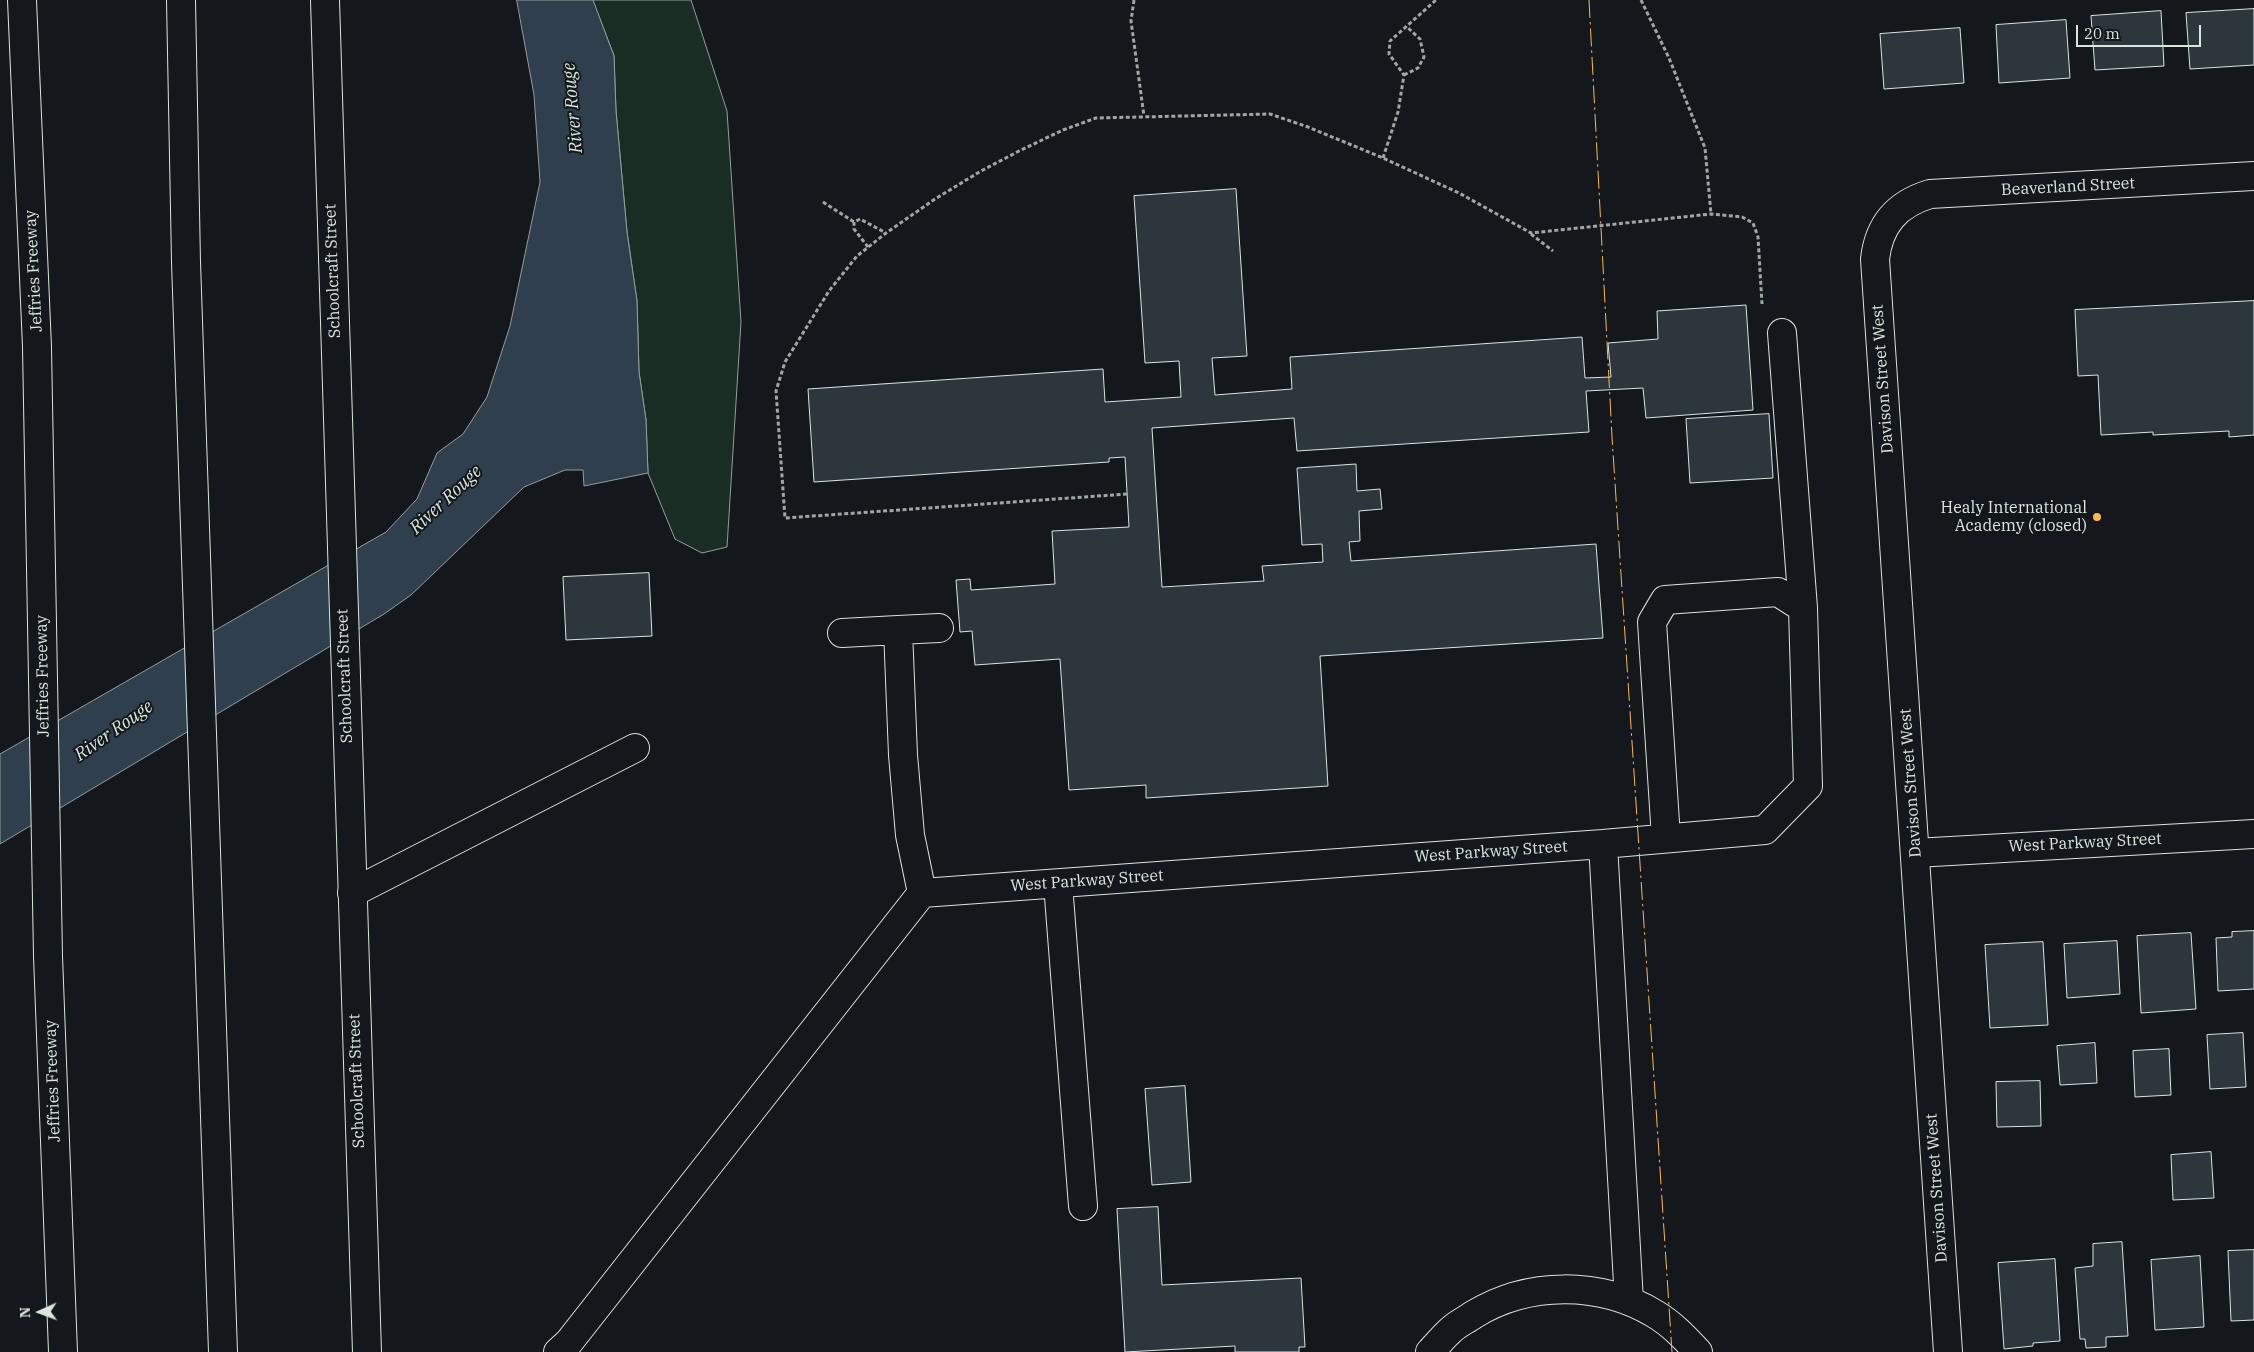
<!DOCTYPE html>
<style>
body{margin:0}
#map{position:relative;width:2254px;height:1352px;overflow:hidden;background:#14181c;font-family:"IBM Plex Serif",serif}
canvas{display:block}
.north{position:absolute;left:15px;top:1287px;width:50px;height:50px;-webkit-text-stroke:4px #14181c;paint-order:stroke;rotate:268deg;font-size:14px;font-weight:700;line-height:20px;text-align:center;color:#d8e6dc}
.north::after{content:'';display:block;margin:auto;width:18px;height:22px;background:#d8e6dc;clip-path:polygon(50% 0,100% 100%,50% 72%,0 100%)}
.scale{position:absolute;left:2076px;top:25px;width:125px;height:22px;box-sizing:border-box;border:2px solid #d8e6dc;border-top:0;padding-left:6px;font-size:15px;line-height:18px;white-space:nowrap;color:#d8e6dc;-webkit-text-stroke:4px #14181c;paint-order:stroke}
</style>
<div id="map">
<canvas width="2254" height="1352"></canvas>
<div class="north">N</div>
<div class="scale">20 m</div>
</div>
<script>
const context = document.querySelector('canvas').getContext('2d');
context.lineJoin = 'round';
function paint(path, color) {
  context.fillStyle = color;
  context.fill(path, 'evenodd');
}
function trace(path, color, width, dash) {
  context.strokeStyle = color;
  context.lineWidth = width;
  context.lineCap = dash ? 'butt' : 'round';
  context.setLineDash(dash || []);
  context.stroke(path);
}
function drawText(font, color, halo, rows, align = 'center') {
  context.font = font + ' "IBM Plex Serif",serif';
  context.lineWidth = 4;
  context.setLineDash([]);
  context.textBaseline = 'middle';
  context.strokeStyle = halo;
  context.fillStyle = color;
  for (const [text, x, y, turn = 0] of rows) {
    context.save();
    context.translate(x, y);
    context.rotate((+turn || 0) * Math.PI / 180);
    context.textAlign = isNaN(turn) ? turn : align;
    if (halo) context.strokeText(text, 0, 0);
    context.fillText(text, 0, 0);
    context.restore();
  }
}
const green = new Path2D(`
 M593,0H691L727,111L741,322L727,547L702,553L675,539L648,473L646,420L639,372L637,301L627,232L616,111L614,56Z`);
const water = new Path2D(`
 M517,0H593L614,56L616,111L627,232L637,301L639,372L646,420L648,473L584,486L583,470H565L524,487L411,595L384,614L0,844V754L386,532L417,499L437,453L463,434L487,397L510,326L540,182L534,95Z`);
const building = new Path2D(`
 M2254,9V65L2190,69L2186,13Z
 M2161,11L2164,66L2095,70L2091,16Z
 M2066,20L2070,78L1999,83L1996,25Z
 M1960,28L1964,83L1884,89L1880,34Z
 M1236,189L1247,356L1212,358L1215,395L1292,389L1290,357L1582,337L1585,378L1611,377L1608,343L1658,339L1657,311L1746,305L1753,410L1646,418L1643,388L1586,391L1589,432L1297,451L1294,418L1152,428L1162,587L1264,581L1262,566L1323,562L1322,544L1302,545L1297,468L1356,464L1357,491L1380,489L1382,509L1359,511L1360,541L1349,542L1351,561L1596,544L1603,638L1320,656L1328,786L1146,798V785L1069,790L1060,659L975,665L972,631L960,632L956,580L970,579L971,590L1055,584L1052,531L1129,527L1125,457L1109,458V462L814,482L808,389L1103,369L1105,402L1181,397L1179,361L1145,363L1134,196Z
 M2254,301V435L2229,437V431L2153,435V432L2101,435L2098,375L2078,376L2075,310Z
 M1769,414L1773,478L1690,483L1686,419Z
 M649,573L652,636L566,640L563,577Z
 M2254,931V989L2218,991L2216,938L2232,937V932Z
 M2191,933L2196,1009L2141,1013L2137,936Z
 M2117,941L2120,994L2067,998L2064,944Z
 M2043,942L2048,1025L1990,1028L1985,945Z
 M2243,1033L2246,1087L2210,1089L2207,1035Z
 M2095,1043L2097,1083L2060,1085L2057,1046Z
 M2169,1049L2171,1095L2135,1097L2133,1051Z
 M2040,1081L2041,1126L1997,1127L1996,1082Z
 M1185,1086L1191,1182L1152,1185L1145,1089Z
 M2211,1152L2214,1198L2173,1200L2171,1155Z
 M1158,1207L1162,1285L1301,1278L1305,1347H1299V1352H1235V1346L1125,1352L1117,1209Z
 M2122,1242L2128,1336L2106,1337V1347L2086,1348L2085,1339H2080L2075,1268L2093,1266V1244Z
 M2254,1250V1320L2231,1321L2228,1251Z
 M2200,1256L2204,1327L2155,1330L2151,1260Z
 M2055,1259L2060,1341L2033,1343V1346L2004,1349L1998,1263Z`);
const path = new Path2D(`
 M1134,0L1131,21L1144,116
 M1641,0L1669,58L1705,148L1711,214
 M1404,75L1418,68L1424,57L1420,39L1407,27
 M1383,158L1398,112L1404,75L1389,54L1390,41L1436,0
 M823,202L854,222
 M1531,234L1553,251
 M868,247L854,229V222L860,219L886,233
 M1127,494L785,518L776,391L785,362L829,291L857,256L886,233L935,199L981,171L1019,151L1063,130L1096,118L1270,114L1308,127L1383,158L1459,193L1531,233L1711,214L1742,217L1753,223L1758,237L1762,304`);
const minor = new Path2D(`
 M1782,333L1803,608
 M898,630L939,628
 M842,633L898,630L903,755L910,835L922,893
 M1603,844L1765,830L1808,786L1803,608L1778,592L1665,600L1652,622L1666,838
 M1915,853L2254,834
 M1058,884L1083,1206
 M352,893L635,748
 M922,893L1603,844L1629,1301
 M558,1352L569,1342L922,893
 M1430,1352C1437,1345 1443,1337 1451,1330C1457,1324 1466,1320 1473,1315C1528,1281 1600,1281 1655,1314C1672,1324 1685,1338 1698,1352
 M1948,1352L1875,259C1879,224 1897,204 1930,194L2254,176`);
const major = new Path2D(`
 M325,0L367,1352`);
const highway = new Path2D(`
 M22,0L37,347L48,956L63,1352
 M181,0L186,262L223,1352`);
const power = new Path2D(`
 M1589,0L1612,437L1672,1352`);
const markers = [
 [2097,517,5,"#ffb74d"]
];
const streetNames = [
 ["Beaverland Street",2068,187,-3],
 ["Jeffries Freeway",34,271,-93],
 ["Schoolcraft Street",333,271,-92],
 ["Davison Street West",1883,379,-94],
 ["Jeffries Freeway",43,676,-91],
 ["Schoolcraft Street",345,676,-92],
 ["Davison Street West",1911,783,-94],
 ["West Parkway Street",2085,843,-3],
 ["West Parkway Street",1491,852,-4],
 ["West Parkway Street",1087,881,-4],
 ["Jeffries Freeway",53,1081,-92],
 ["Schoolcraft Street",357,1081,-92],
 ["Davison Street West",1937,1188,-94]
];
const poiNames = [
 ["Healy International",2087,508],
 ["Academy (closed)",2087,526]
];
const waterNames = [
 ["River Rouge",573,108,-95],
 ["River Rouge",446,500,-43],
 ["River Rouge",114,731,-35]
];
paint(green, '#1a2d24');
trace(green, '#939e99', 1);
paint(water, '#2f3f4d');
trace(water, '#939e99', 1);
paint(building, '#2c363c');
trace(building, '#d8e6dc', 1);
trace(minor, '#d8e6dc', 30);
trace(major, '#d8e6dc', 30);
trace(highway, '#d8e6dc', 30);
trace(path, '#9da8a2', 3, [4, 2.5]);
trace(minor, '#14181c', 28);
trace(major, '#14181c', 28);
trace(highway, '#14181c', 28);
trace(power, '#ffb74d', 1, [18, 4, 2.5, 4]);
for (const [x, y, r, color] of markers) {
  const dot = new Path2D();
  dot.arc(x, y, r, 0, 2 * Math.PI);
  context.fillStyle = color;
  context.fill(dot);
  trace(dot, '#14181c', 2);
}
drawText('16px', '#d8e6dc', '#14181c', streetNames);
drawText('16px', '#d8e6dc', '#14181c', poiNames, 'right');
drawText('italic 18px', '#d8e6dc', '#14181c', waterNames);
</script>
